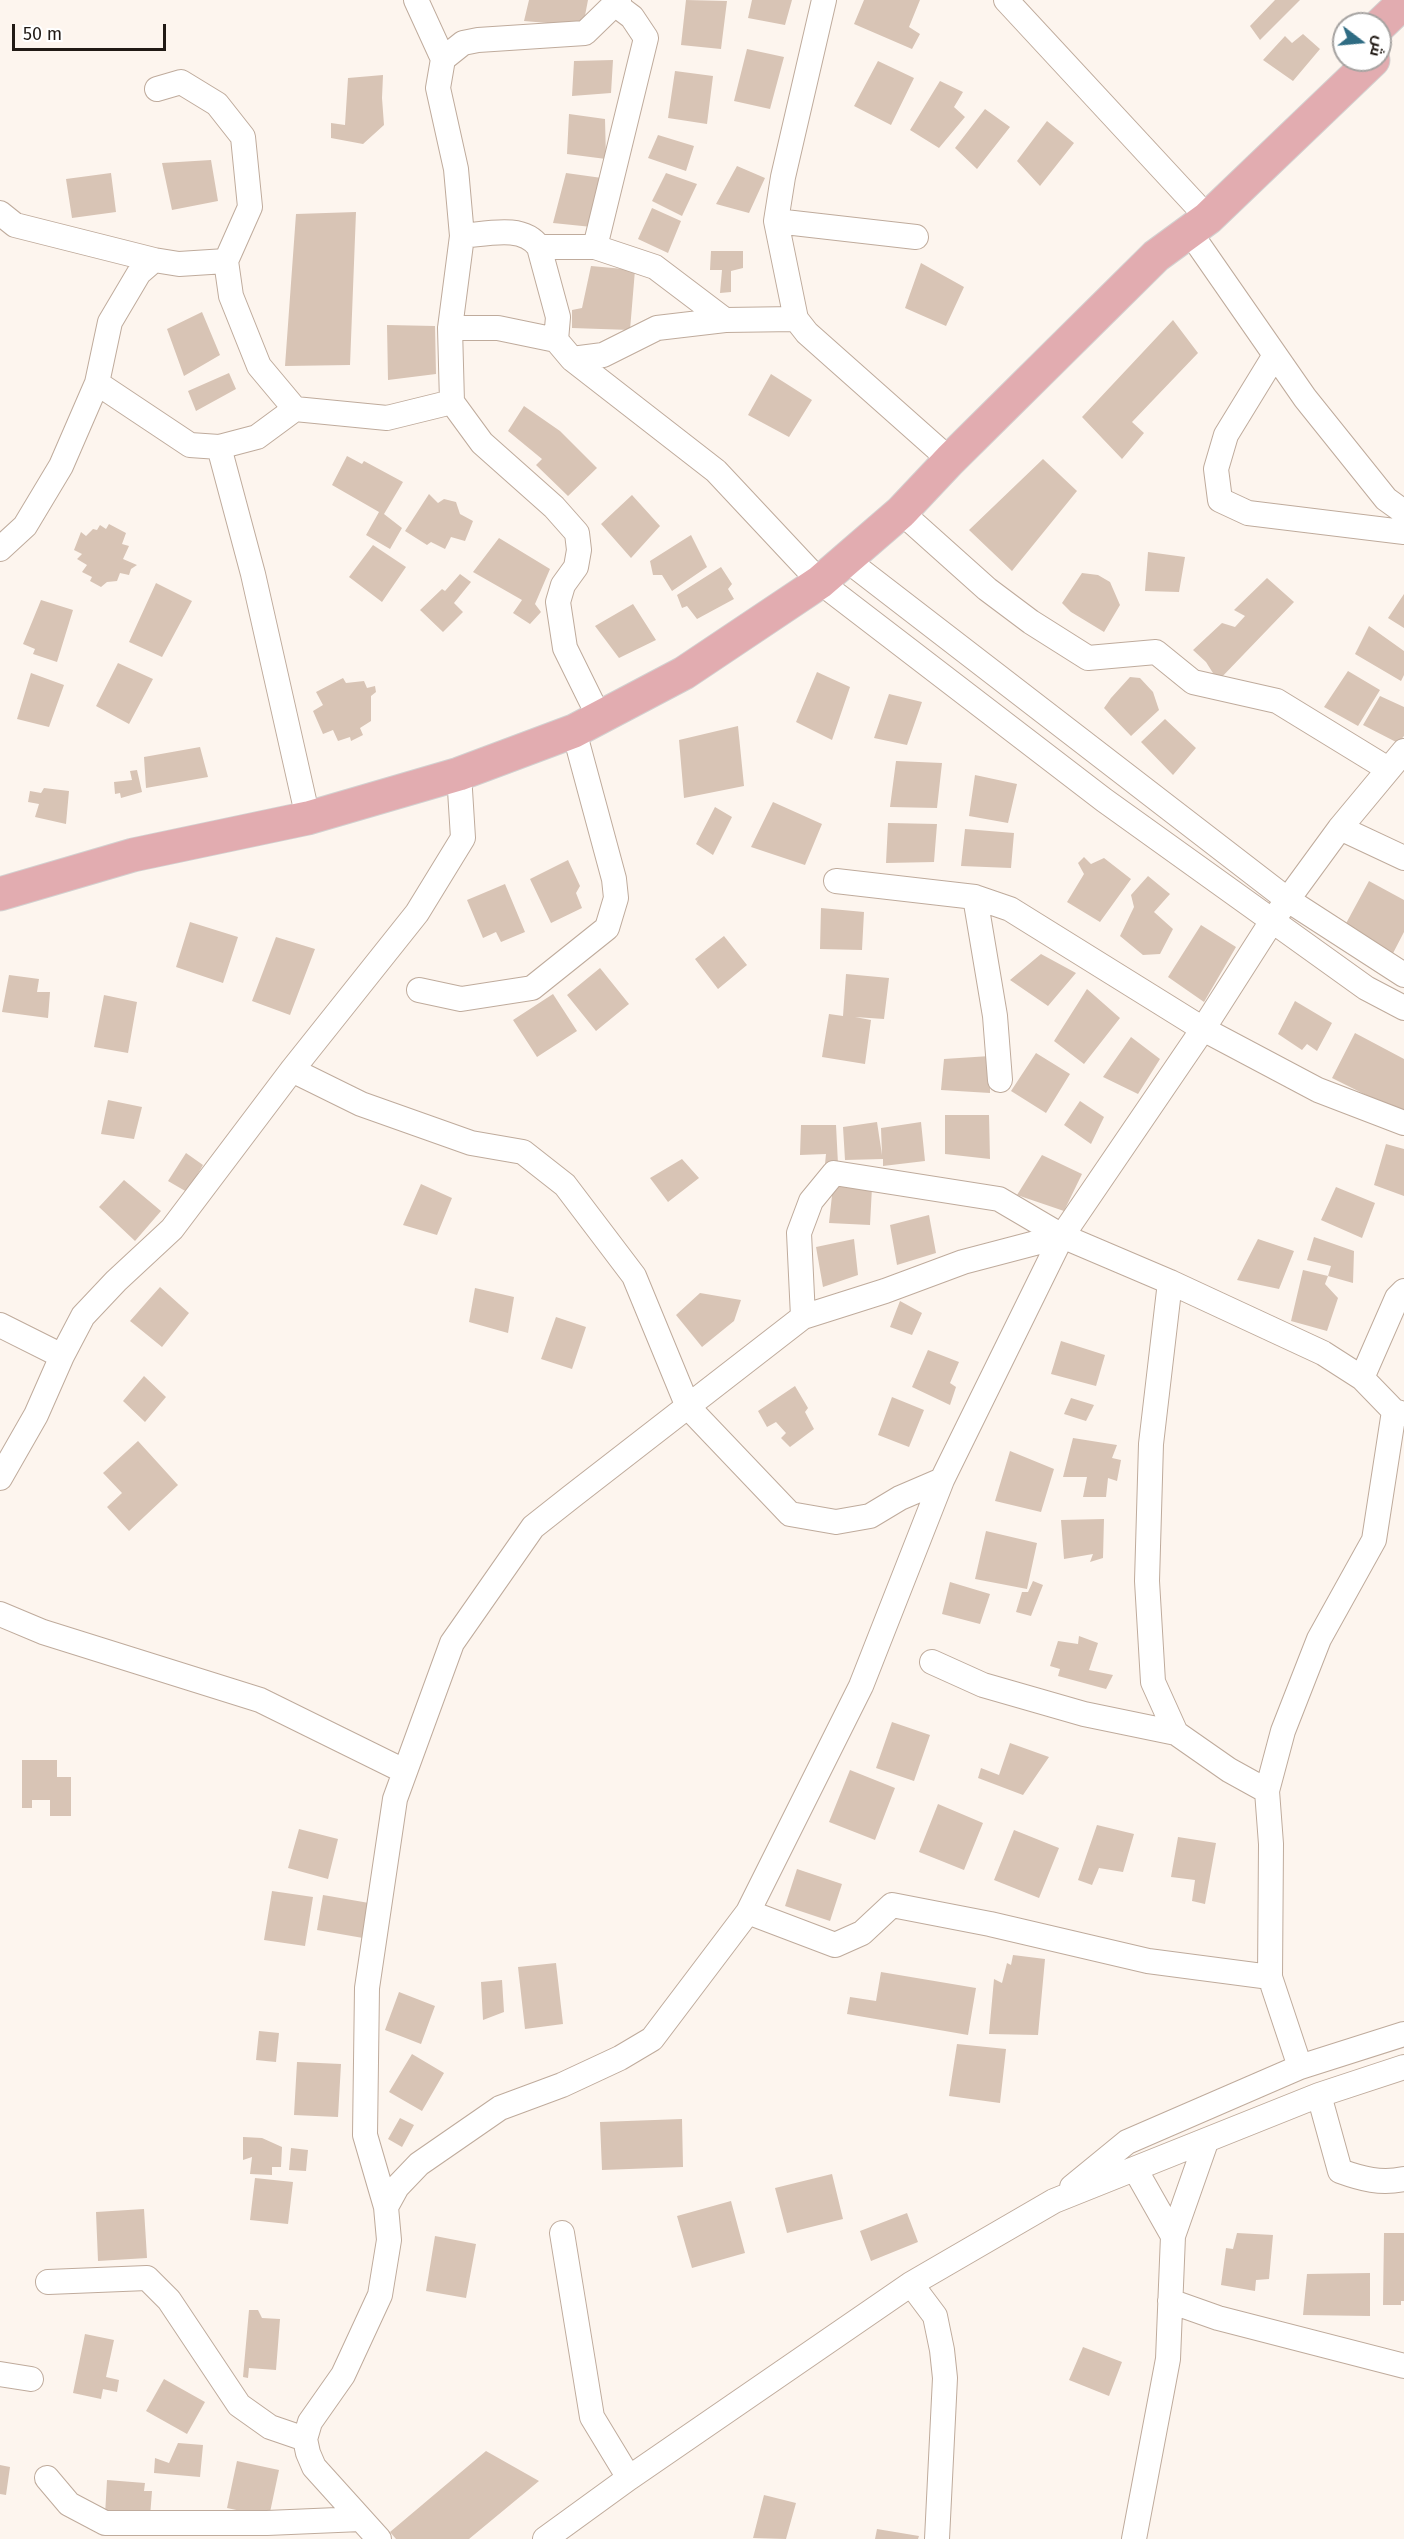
<!DOCTYPE html>
<meta charset="utf-8">
<style>
body{margin:0}
#map{position:relative;width:1404px;height:2539px;overflow:hidden;background:#fdf5ee;font-family:"Fira Sans",Cairo,sans-serif}
canvas{display:block}
.north{position:absolute;left:1332px;top:12px;width:60px;height:60px;box-sizing:border-box;background:#fff;border:2px solid #a6a3a1;border-radius:50%;rotate:106deg;font-size:16px;font-weight:700;line-height:24px;text-align:center;color:#211a15}
.north::after{content:'';display:block;margin:auto;width:21px;height:27px;background:#2f6c83;clip-path:polygon(50% 0,100% 100%,50% 72%,0 100%)}
.scale{position:absolute;left:12px;top:24px;width:154px;height:27px;box-sizing:border-box;border:3px solid #211a15;border-top:0;padding-left:8px;font-size:18px;line-height:21px;white-space:nowrap;color:#211a15;-webkit-text-stroke:4px #fff;paint-order:stroke}
</style>
<div id="map">
<canvas width="1404" height="2539"></canvas>
<div class="north">ش</div>
<div class="scale">50 m</div>
</div>
<script>
const context = document.querySelector('canvas').getContext('2d');
context.lineJoin = 'round';
function paint(path, color) {
  context.fillStyle = color;
  context.fill(path, 'evenodd');
}
function trace(path, color, width, dash) {
  context.strokeStyle = color;
  context.lineWidth = width;
  context.lineCap = dash ? 'butt' : 'round';
  context.setLineDash(dash || []);
  context.stroke(path);
}
const building = new Path2D(`
 M529,0H588L583,26L524,21Z
 M686,0L727,1L721,49L681,45Z
 M752,0H792L785,25L748,18Z
 M864,0H920L909,27L920,34L912,49L854,24Z
 M1275,0H1300L1260,40L1250,26Z
 M1303,34L1320,49L1293,81L1263,60L1285,36L1292,43Z
 M747,49L784,57L770,109L734,101Z
 M613,60L611,93L572,96L574,61Z
 M878,61L914,78L891,125L854,106Z
 M675,71L713,76L707,124L668,118Z
 M383,75L382,98L384,125L363,144L331,138V123L345,125L348,78Z
 M940,81L963,92L954,107L965,117L939,148L910,130Z
 M985,109L1010,127L977,169L955,148Z
 M569,114L605,119L606,159L567,154Z
 M1047,121L1074,143L1040,186L1017,161Z
 M658,135L694,146L686,171L648,158Z
 M211,160L218,201L172,210L162,163Z
 M737,166L765,178L749,213L716,204Z
 M111,173L116,212L72,218L66,179Z
 M566,173L602,178L592,227L553,223Z
 M666,173L697,184L682,216L652,201Z
 M652,208L681,221L668,253L638,239Z
 M356,212L350,365L285,366L296,214Z
 M711,251H743V268L731,271V292L720,293L722,270H710Z
 M921,263L964,287L946,326L905,308Z
 M591,266L635,270L630,330L572,328V310L582,308Z
 M202,312L220,355L184,376L167,329Z
 M1173,320L1198,353L1132,422L1144,433L1122,459L1082,417Z
 M387,325L435,326L436,374L388,380Z
 M229,373L236,389L196,411L188,391Z
 M771,374L812,400L789,437L748,415Z
 M524,406L560,431L597,468L568,496L536,465L542,459L508,431Z
 M347,456L362,464L364,461L403,482L384,514L402,528L390,549L366,535L379,512L332,485Z
 M1043,459L1077,491L1012,571L969,530Z
 M429,494L438,503L444,499L456,502L460,514L473,521L465,541L451,537L445,549L431,542L427,545L405,531Z
 M632,495L660,526L631,558L601,524Z
 M109,524L126,533L122,544L129,546L123,559L137,565L131,569L129,575L120,573L117,581L107,582L101,587L90,581L92,577L82,572L87,565L77,559L82,554L74,550L81,532L86,536L93,529L97,530L100,525L106,529Z
 M691,535L707,567L672,591L662,575H653L650,561Z
 M499,538L550,569L535,604L541,612L530,624L513,613L522,600L473,572Z
 M373,545L406,567L382,602L349,577Z
 M1148,552L1185,557L1179,592L1145,591Z
 M721,567L732,584L728,589L734,599L697,619L687,606L682,608L677,595Z
 M1082,573L1098,575L1110,582L1120,605L1104,632L1071,612L1062,603Z
 M460,574L471,582L454,603L463,612L443,632L420,610L442,589L445,591Z
 M1267,578L1294,602L1218,681L1206,662L1193,650L1222,623L1235,627L1245,616L1234,610Z
 M156,583L192,601L162,657L129,642Z
 M1404,594V628L1388,618Z
 M41,600L73,610L57,662L33,654L35,649L23,644Z
 M633,604L656,640L619,658L595,626Z
 M1369,626L1404,651V675L1401,681L1355,654Z
 M118,663L153,679L129,724L96,706Z
 M1348,671L1380,690L1358,726L1324,707Z
 M817,672L850,687L832,740L796,722Z
 M31,673L64,685L49,727L17,719Z
 M1130,677L1140,678L1153,692L1159,710L1131,736L1104,708L1111,698Z
 M343,678L346,683L364,681L367,688L375,686L376,692L371,696V721L360,728L363,735L351,741L350,737L338,741L333,730L323,734L313,711L323,705L316,692Z
 M889,694L922,702L907,745L874,738Z
 M1380,696L1404,707V736L1398,743L1363,725Z
 M1165,719L1196,748L1173,775L1141,742Z
 M738,726L744,786L684,798L679,740Z
 M200,747L208,777L146,788L144,757Z
 M896,761L942,763L937,808L890,807Z
 M137,770L142,792L121,798L120,793L115,794L114,782L132,780L130,771Z
 M975,775L1017,784L1008,823L969,816Z
 M44,788L69,791L66,824L35,817L39,804L28,802L30,791L41,793Z
 M773,802L822,824L805,865L751,847Z
 M715,807L732,817L713,855L696,844Z
 M888,823L937,824L934,862L886,863Z
 M965,829L1014,833L1011,868L961,866Z
 M1084,857L1091,864L1104,858L1131,879L1100,922L1067,902L1084,874L1078,863Z
 M568,860L580,886L576,893L582,908L551,923L530,879Z
 M1148,876L1170,894L1154,912L1173,929L1160,954L1143,955L1120,936L1134,907L1131,895Z
 M1369,881L1404,900V932L1390,959L1343,929Z
 M505,884L525,932L501,942L496,932L483,938L467,900Z
 M821,908L864,912L862,950L820,949Z
 M190,922L238,937L223,983L176,967Z
 M1201,925L1236,947L1204,1002L1168,977Z
 M724,936L747,965L718,989L695,959Z
 M276,937L315,949L290,1015L252,1001Z
 M1041,954L1076,973L1048,1006L1010,980Z
 M600,968L629,1004L596,1031L567,995Z
 M846,974L889,978L884,1019L855,1017L871,1020L865,1064L822,1057L829,1014L843,1016Z
 M9,975L39,979L37,992H50L48,1018L2,1012Z
 M1087,989L1120,1018L1084,1064L1054,1041Z
 M553,994L577,1031L537,1057L513,1020Z
 M104,995L137,1002L128,1053L94,1047Z
 M1295,1001L1332,1023L1317,1051L1307,1044L1302,1050L1278,1034Z
 M1355,1033L1404,1059V1114L1332,1078Z
 M1131,1037L1160,1059L1138,1094L1103,1077Z
 M1036,1053L1070,1074L1046,1113L1011,1091Z
 M990,1056V1093L941,1090L944,1059Z
 M108,1100L142,1107L134,1139L101,1134Z
 M1080,1101L1104,1117L1091,1144L1064,1125Z
 M945,1115H989L990,1159L945,1154Z
 M877,1122L882,1155L881,1128L921,1122L925,1161L883,1166V1159L845,1160L843,1127Z
 M801,1125H836L838,1164H825L826,1154L800,1155Z
 M1386,1144L1404,1149V1196L1374,1185Z
 M186,1153L203,1165L187,1192L168,1181Z
 M1042,1155L1082,1174L1064,1211L1017,1195Z
 M682,1159L699,1178L668,1202L650,1178Z
 M124,1180L161,1211L135,1241L99,1207Z
 M421,1184L452,1198L437,1235L403,1225Z
 M833,1186L872,1187L870,1225L829,1223Z
 M1336,1187L1375,1203L1362,1238L1321,1220Z
 M929,1215L936,1253L897,1265L890,1225Z
 M1314,1237L1354,1251L1353,1283L1328,1276L1331,1266L1307,1260Z
 M854,1239L858,1275L823,1287L816,1247Z
 M1258,1239L1294,1251L1279,1289L1237,1280Z
 M1303,1270L1328,1276L1325,1284L1338,1298L1327,1331L1291,1321Z
 M160,1287L189,1313L162,1347L130,1321Z
 M475,1288L514,1297L508,1333L469,1322Z
 M700,1293L741,1300L734,1321L702,1347L676,1315Z
 M900,1301L922,1313L912,1335L890,1327Z
 M556,1317L586,1327L572,1369L541,1359Z
 M1061,1341L1105,1355L1096,1386L1051,1374Z
 M928,1350L959,1362L950,1383L956,1387L950,1405L912,1387Z
 M144,1376L166,1397L145,1422L123,1401Z
 M795,1386L808,1408L805,1412L814,1429L790,1447L781,1438L786,1433L776,1422L767,1427L758,1411Z
 M892,1397L924,1410L909,1447L878,1435Z
 M1071,1398L1094,1405L1086,1421L1064,1414Z
 M1073,1438L1117,1445L1112,1458L1121,1460L1117,1481L1108,1478L1106,1497H1083L1087,1477H1063Z
 M138,1441L178,1485L129,1531L107,1507L122,1493L103,1473Z
 M1010,1451L1054,1469L1041,1512L995,1501Z
 M1104,1519L1103,1558L1090,1562L1093,1554L1064,1559L1061,1520Z
 M986,1531L1037,1543L1027,1589L975,1579Z
 M1033,1581L1043,1585L1031,1616L1016,1612L1022,1592H1028Z
 M950,1582L990,1594L980,1624L942,1614Z
 M1079,1636L1098,1643L1089,1670L1113,1675L1106,1689L1058,1676L1060,1669L1050,1666L1058,1641L1078,1644Z
 M892,1722L930,1735L914,1781L876,1768Z
 M1010,1743L1049,1757L1023,1795L978,1778L981,1768L999,1775Z
 M22,1760H57V1777H71V1816H50V1800H32V1808H22Z
 M850,1770L895,1788L875,1840L829,1822Z
 M938,1804L983,1823L964,1870L919,1852Z
 M1097,1825L1134,1834L1123,1872L1099,1868L1092,1885L1078,1880Z
 M299,1829L338,1839L328,1879L288,1868Z
 M1014,1830L1059,1848L1039,1898L994,1880Z
 M1178,1837L1216,1843L1205,1904L1192,1901L1195,1880L1171,1877Z
 M797,1869L842,1884L830,1921L785,1906Z
 M272,1891L313,1897L305,1946L264,1940Z
 M323,1895L369,1903L363,1938L317,1930Z
 M1013,1955L1045,1959L1038,2035L989,2034L994,1979L1002,1983L1007,1963L1011,1965Z
 M556,1963L563,2024L525,2029L518,1967Z
 M881,1972L976,1988L968,2035L847,2014L850,1997L876,2001Z
 M502,1980L504,2012L483,2020L481,1982Z
 M399,1992L435,2006L421,2044L385,2030Z
 M259,2031L279,2033L276,2062L256,2060Z
 M957,2044L1006,2049L1000,2103L949,2096Z
 M412,2054L444,2073L422,2111L389,2092Z
 M297,2062L341,2064L338,2117L294,2115Z
 M400,2118L414,2125L402,2147L388,2139Z
 M682,2119L683,2167L602,2170L600,2122Z
 M243,2137L262,2138L282,2147L281,2167H272V2175L250,2174L252,2157L243,2160Z
 M291,2148L308,2150L306,2171L289,2170Z
 M832,2174L843,2219L787,2233L775,2188Z
 M255,2178L293,2182L288,2224L250,2220Z
 M731,2201L745,2253L692,2268L677,2216Z
 M144,2209L147,2258L98,2261L96,2212Z
 M907,2213L918,2242L871,2261L860,2231Z
 M1237,2233L1273,2235L1269,2279L1256,2280L1255,2291L1221,2285L1226,2248L1233,2249Z
 M1384,2233H1404V2301H1401V2305H1383Z
 M435,2236L476,2244L466,2298L426,2291Z
 M1370,2273V2316L1303,2315L1307,2274Z
 M249,2310H258L262,2318L280,2319L276,2370L249,2368L248,2378L243,2377Z
 M85,2334L114,2340L106,2377L119,2380L117,2392L103,2389L101,2399L73,2393Z
 M1083,2347L1122,2362L1109,2396L1069,2380Z
 M164,2379L205,2402L187,2434L146,2411Z
 M178,2443L203,2445L200,2477L154,2473L155,2458L169,2463Z
 M486,2451L539,2481L469,2539H396L390,2532Z
 M237,2461L279,2470L269,2517L227,2508Z
 M0,2465L10,2467L6,2495L0,2494Z
 M107,2480L145,2483L144,2491H152L150,2517L105,2515Z
 M764,2495L796,2503L786,2539L753,2538Z
 M877,2529L919,2536L918,2539H875Z`);
const street = new Path2D(`
 M416,0L443,59
 M824,0L783,177L776,221L796,319L807,333L950,460
 M1006,0L1208,218
 M157,89L181,82L217,104L243,137L250,207L226,261
 M0,213L15,225L154,260
 M776,221L916,237
 M1189,231L1305,398L1386,499L1404,512
 M462,236C487,234 523,224 539,247L558,317L556,340L572,359L603,355L657,328L725,320L796,319
 M539,247H595L655,267L725,320
 M595,247L646,38L632,17L616,5
 M450,328H498L556,340
 M1275,355L1226,435L1216,469L1220,500L1248,513L1404,532
 M572,359L716,471L820,582L1104,800L1366,988L1404,1008
 M97,383L190,445L219,447L257,437L295,409
 M219,447L253,574L308,818
 M901,512L987,589L1031,622L1088,658L1156,652L1193,682L1277,701L1388,769
 M0,549L25,526L61,466L97,383L110,322L139,273L154,260L179,264L226,261L231,296L259,366L295,409L387,418L452,402
 M847,560L1288,900L1404,975
 M599,717L565,648L558,602L563,585L576,567L579,550L577,533L554,507L482,443L452,402L450,328L462,236L456,169L438,88L443,59L463,43L478,40L585,33L619,0
 M1340,828L1404,858
 M836,881L975,897L1010,909L1203,1029L1318,1090L1404,1123
 M975,897L995,1016L1000,1080
 M419,990L461,999L532,988L607,928L616,898L614,879L574,731
 M292,1070L361,1104L471,1143L523,1152L565,1185L634,1276L688,1407L790,1514L836,1522L870,1516L900,1498L942,1480
 M1170,1282L1151,1444L1147,1581L1153,1682L1176,1733L1229,1770L1267,1791
 M803,1317L799,1233L811,1201L834,1173L999,1199L1062,1236
 M0,1325L62,1356
 M1362,1378L1397,1298L1404,1291
 M0,1478L36,1415L62,1356L83,1316L116,1281L172,1229L292,1070L417,913L463,838L459,774
 M0,1614L43,1632L260,1700L404,1771
 M932,1662L983,1685L1084,1714L1176,1733
 M748,1912L835,1945L862,1933L892,1905L990,1924L1148,1961L1270,1977
 M1300,2067L1270,1977L1271,1844L1267,1791L1283,1731L1319,1639L1374,1540L1394,1411
 M1319,2095L1340,2171C1362,2179 1381,2184 1404,2179
 M1072,2187L1127,2142L1300,2067L1404,2034
 M386,2207L365,2135L367,1988L395,1799L452,1643L533,1527L571,1497L803,1317L885,1291L963,1262L1062,1236L1170,1282L1323,1353L1362,1378L1394,1411L1404,1414
 M562,2233L592,2417L629,2478
 M1173,2236L1206,2142
 M48,2282L147,2278L169,2300L239,2405L270,2427L305,2439
 M911,2284L935,2316L942,2350L945,2378L937,2539
 M1170,2301L1218,2318L1404,2366
 M0,2374L31,2379
 M47,2478L69,2504L105,2523H267L361,2519
 M379,2539L314,2467L308,2453L305,2439L310,2422L343,2375L380,2295L389,2240L386,2207L397,2187L419,2164L500,2108L562,2085L620,2058L652,2039L748,1912L861,1686L942,1480L1062,1236L1203,1029L1272,921L1340,828L1404,751
 M545,2539L629,2478L911,2284L1054,2201L1319,2095L1404,2067
 M1134,2539L1168,2359L1173,2236L1135,2169`);
const primary = new Path2D(`
 M1380,25L1404,2
 M0,894L133,855L308,818L459,774L574,731L684,673L820,582L901,512L950,460L1156,256L1208,218L1373,60`);
paint(building, '#d8c4b5');
trace(street, '#bfab9c', 26);
trace(primary, '#d3d1d0', 35);
trace(street, '#fff', 24);
trace(primary, '#e2acb0', 33);
</script>
